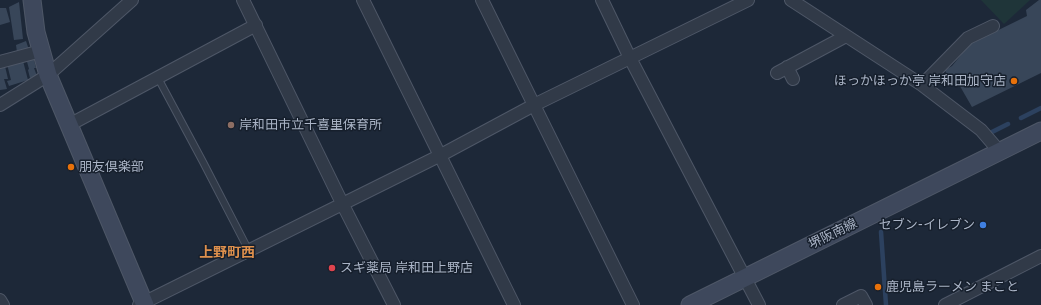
<!DOCTYPE html>
<meta charset="utf-8">
<style>
body{margin:0}
canvas{display:block;background:#1d2838}
</style>
<canvas width="1041" height="305"></canvas>
<script>
const context = document.querySelector('canvas').getContext('2d');
context.lineJoin = 'round';
function paint(path, color) {
  context.fillStyle = color;
  context.fill(path, 'evenodd');
}
function trace(path, color, width, dash) {
  context.strokeStyle = color;
  context.lineWidth = width;
  context.lineCap = dash ? 'butt' : 'round';
  context.setLineDash(dash || []);
  context.stroke(path);
}
function drawText(font, color, halo, rows, align = 'center') {
  context.font = font + ' "IBM Plex Sans","Noto Sans JP",sans-serif';
  context.lineWidth = 3;
  context.setLineDash([]);
  context.textBaseline = 'middle';
  context.strokeStyle = halo;
  context.fillStyle = color;
  for (const [text, x, y, turn = 0] of rows) {
    context.save();
    context.translate(x, y);
    context.rotate((+turn || 0) * Math.PI / 180);
    context.textAlign = isNaN(turn) ? turn : align;
    if (halo) context.strokeText(text, 0, 0);
    context.fillText(text, 0, 0);
    context.restore();
  }
}
const green = new Path2D(`
 M981,0H1030L1004,24Z`);
const stream = new Path2D(`
 M1021,118L1041,108
 M992,132L1008,124
 M881,232L886,305`);
const building = new Path2D(`
 M1039,0H1041V73L972,107L957,81L951,85L945,70L952,66L970,44L1027,16L1026,10Z
 M19,2L23,39L14,40L9,7Z
 M0,8H6L10,22L0,25Z
 M26,41L29,50L17,52L16,45Z
 M33,56L36,68H34L37,76L30,78L28,70L29,69L26,58Z
 M23,61L28,80L9,86L7,81L11,80L7,64Z
 M4,62L8,79H4L7,89L0,90V63Z`);
const lane = new Path2D(`
 M158,78L203,162L249,251`);
const street = new Path2D(`
 M243,0L343,205L394,305
 M363,0L514,305
 M482,0L633,305
 M602,0L630,58L759,305
 M791,0L922,85L981,130L1000,152
 M0,62L41,51
 M787,67L793,79
 M777,73L846,36
 M922,85L968,38L993,26
 M0,105L48,75L132,0
 M69,125L256,25
 M0,300L3,305
 M139,305L441,155L534,105L748,0
 M843,305L861,296L866,305
 M945,305L1041,256`);
const secondary = new Path2D(`
 M32,0L36,32L48,75L145,305
 M690,305L1041,131`);
const markers = [
 [1014,81,4,"#e8710a"],
 [231,125,4,"#8d6e63"],
 [71,167,4,"#e8710a"],
 [983,225,4,"#3f7fe0"],
 [332,268,4,"#e0444e"],
 [878,287,4,"#e8710a"]
];
const poiNames = [
 ["ほっかほっか亭 岸和田加守店",1006,81,"right"],
 ["岸和田市立千喜里保育所",239,125],
 ["朋友倶楽部",79,167],
 ["セブン-イレブン",975,225,"right"],
 ["スギ薬局 岸和田上野店",340,268],
 ["鹿児島ラーメン まこと",886,287]
];
const streetNames = [
 ["堺阪南線",833,234,-26]
];
const neighbourhoodNames = [
 ["上野町西",227,253]
];
paint(green, '#1f3539');
trace(stream, '#2c415f', 4.5);
paint(building, '#384659');
trace(lane, '#4e5767', 8);
trace(street, '#4e5767', 14);
trace(secondary, '#4e5767', 19);
trace(lane, '#313a48', 6);
trace(street, '#313a48', 12);
trace(secondary, '#3e485c', 17);
for (const [x, y, r, color] of markers) {
  const dot = new Path2D();
  dot.arc(x, y, r, 0, 2 * Math.PI);
  context.fillStyle = color;
  context.fill(dot);
  trace(dot, '#161f2c', 1.5);
}
drawText('13px', '#aab4c6', '#161f2c', poiNames, 'left');
drawText('13px', '#aab4c6', '#161f2c', streetNames);
drawText('bold 14px', '#de904d', '#161f2c', neighbourhoodNames);
</script>
